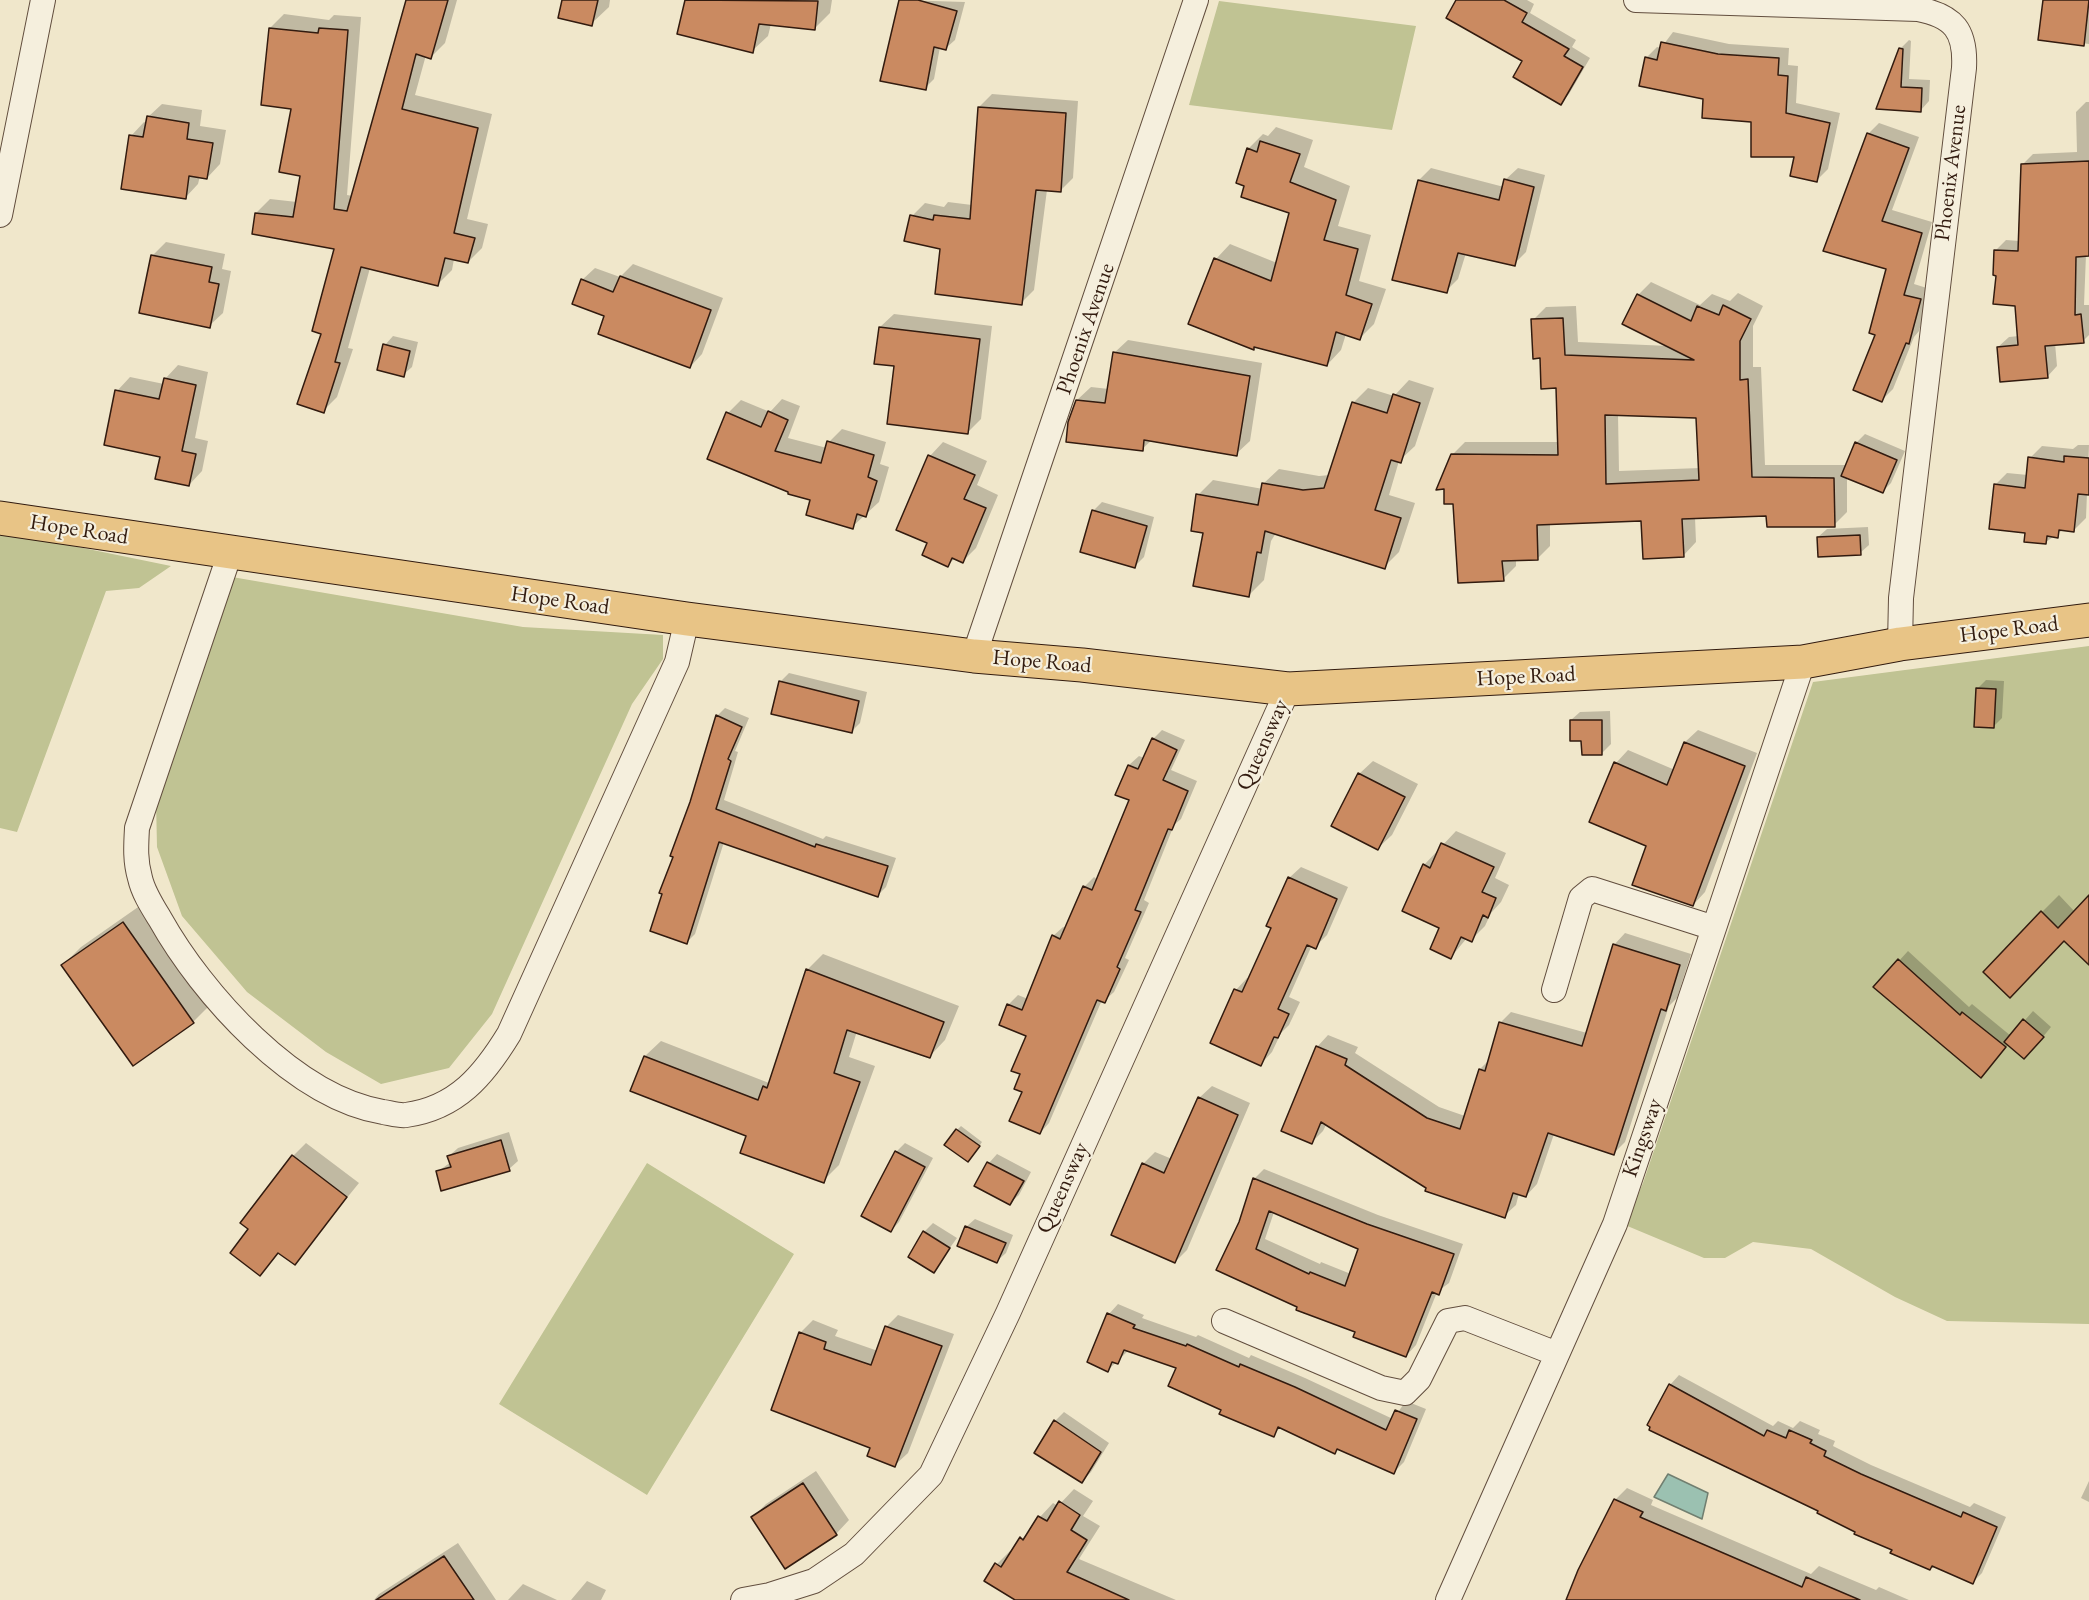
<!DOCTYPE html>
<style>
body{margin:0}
canvas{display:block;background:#f0e7cb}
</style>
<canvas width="2089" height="1600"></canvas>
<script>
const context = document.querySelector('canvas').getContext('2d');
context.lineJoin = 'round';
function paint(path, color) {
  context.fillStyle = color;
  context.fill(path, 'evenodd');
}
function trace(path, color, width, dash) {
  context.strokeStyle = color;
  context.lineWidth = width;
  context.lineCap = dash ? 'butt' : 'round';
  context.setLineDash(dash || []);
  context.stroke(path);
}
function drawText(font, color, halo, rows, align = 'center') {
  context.font = font + ' "EB Garamond",serif';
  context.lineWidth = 4.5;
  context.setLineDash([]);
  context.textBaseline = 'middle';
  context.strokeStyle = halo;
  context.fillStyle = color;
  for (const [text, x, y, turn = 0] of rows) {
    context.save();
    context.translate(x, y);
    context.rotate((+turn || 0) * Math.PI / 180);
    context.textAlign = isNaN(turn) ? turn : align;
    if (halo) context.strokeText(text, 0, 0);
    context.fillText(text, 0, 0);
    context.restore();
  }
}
const green = new Path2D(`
 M1219,1L1416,26L1392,130L1189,105Z
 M0,531L171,566L139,588L106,591L17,832L0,828Z
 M232,577L523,627L663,635V659L632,704L492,1014L449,1068L381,1084L326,1052L247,992L182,916L157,847L156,800Z
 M2089,646V1324L1947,1321L1895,1297L1811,1249L1753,1242L1725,1258H1704L1625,1225L1643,1183L1813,682Z
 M647,1163L794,1254L647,1495L499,1404Z`);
const water = new Path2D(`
 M1668,1474L1708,1493L1702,1519L1654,1497Z`);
const shadow = new Path2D(`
 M409,0H457L445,43L431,57L426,55L415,95L492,114L467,219L488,224L482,248L468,262L454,259L452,270L438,284L370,268L348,348L353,349L337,397L323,411V333L336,248L256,213L270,199L297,202L302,175L293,107L270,28L284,14L329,20L334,15L361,17L347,195L353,196Z
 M564,0H610L609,7L591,24Z
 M686,0H832L830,13L815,28L771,24L768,36L752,51L679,33Z
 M901,0L965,2L955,40L946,48L940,47L934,79L925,88Z
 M1458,0H1527L1534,4L1530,13L1576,40L1572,47L1590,58L1569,94L1560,103L1525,60Z
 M2045,0H2089V44L2040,38Z
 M1673,32L1729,44L1789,48L1788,65L1798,66L1796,103L1840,113L1828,169L1817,180L1796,156L1753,120L1704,98L1646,58L1657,47L1661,48Z
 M1909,40L1911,41L1909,79L1930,80L1929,101L1921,110L1878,108L1900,49Z
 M992,94L1078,101L1073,178L1060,191L1047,190L1034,290L1021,303L942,248L912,216L925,203L944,207L948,202L972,205L979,107Z
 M2086,102H2089V255H2086L2084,305H2089V335L2083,341L2055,343L2057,366L2047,377L1998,347L2009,337L2019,336L2016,305L1998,274L1996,250L2006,240L2020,241L2022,165L2033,154L2077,152L2076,112Z
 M162,104L202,110L200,126L226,130L220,164L207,178L200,176L198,184L185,198L131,136L144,122L147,123L148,117Z
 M1879,123L1919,137L1892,210L1932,222L1914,284L1930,289L1919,331L1914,337L1893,389L1882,400L1888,268L1868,134Z
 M1276,127L1313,140L1304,167L1350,186L1338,226L1371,235L1359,281L1386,289L1374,324L1360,338L1346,334L1341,350L1327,365L1256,346L1254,348L1216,259L1230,244L1277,263L1290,212L1246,185L1248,149L1263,134L1268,136Z
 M1431,168L1504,187L1505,180L1518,168L1545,175L1526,252L1514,264L1466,253L1458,279L1446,291L1419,180Z
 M166,242L225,254L222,269L231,271L223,313L209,326L153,255Z
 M633,264L723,298L702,354L690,367L606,315L582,280L595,268L620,277Z
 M1651,282L1700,305L1712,294L1730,301L1738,293L1763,306L1753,326V367H1761L1765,465H1847L1856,443L1865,434L1905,451L1891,483L1882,492L1847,477V512L1834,525L1768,514L1695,517L1696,542L1683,556L1642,519L1550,523V546L1537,559H1516V566L1503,579L1452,455L1465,442H1559L1558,386L1541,357L1533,320L1546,307L1576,306L1578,342L1669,346L1638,295ZM1618,414L1698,417L1700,468L1619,471Z
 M894,314L992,326L981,419L968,432L896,365L880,327Z
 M393,336L418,342L412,367L403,375L385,345Z
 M1128,340L1262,363L1250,441L1236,454L1152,440L1142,449L1077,400L1091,387L1109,389L1114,353Z
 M178,365L208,372L195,438L208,441L202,471L189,485L161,456L117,391L130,377L164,384L165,379Z
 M1409,380L1434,388L1415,446L1399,461L1389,495L1415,503L1399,552L1384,567L1276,533L1271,541L1264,580L1249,595L1204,532L1198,495L1213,480L1263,489L1264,483L1279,469L1319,476L1330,475L1353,403L1368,388L1394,396Z
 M782,399L800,406L788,438L827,448L829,442L842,429L886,442L880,464L889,467L879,502L852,527L812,499L728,413L741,400L770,412Z
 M943,442L987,461L977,485L998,495L976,548L963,561L955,558L948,565L929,543L898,529L930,456Z
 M2078,445H2089L2086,518L2074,530L2064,529L2046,542L2026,531L1995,485L2007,473L2028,475L2030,458L2042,446L2073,449Z
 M1102,502L1154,517L1144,557L1135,566L1093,511Z
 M1868,527L1869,545L1860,553L1818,537L1827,529Z
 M789,673L867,692L860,723L852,731L780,682Z
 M1986,680L2004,681L2002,718L1994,726L1977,689Z
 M725,708L749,718L735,751L738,752L724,800L823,839L826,836L896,858L886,887L878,895L724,842L695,934L687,942L692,802L717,716Z
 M1610,711L1611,744L1602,753L1583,740L1571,720L1580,712Z
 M1162,730L1185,740L1171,770L1197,781L1181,819L1174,825L1144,900L1149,903L1125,958L1129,960L1114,992L1104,1001L1102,1000L1049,1123L1040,1133L1024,1091L1022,1074L1028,1035L1008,1005L1018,995L1028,999L1053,936L1063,927L1066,928L1084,887L1094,877L1098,880L1131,799L1129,765L1139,756L1144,758L1153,739Z
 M1698,730L1757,753L1705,892L1693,905L1648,846L1591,821L1616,763L1628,750L1675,770L1685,742Z
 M1373,761L1418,784L1392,835L1378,848L1359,774Z
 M1456,831L1506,853L1495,878L1509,885L1501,902L1491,913L1485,926L1471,940L1467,938L1451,957L1424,865Z
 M1301,867L1348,887L1327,935L1315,947L1312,945L1289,997L1300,1002L1289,1025L1281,1033L1272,1052L1261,1064L1236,990L1247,978L1250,979L1273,928L1289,878Z
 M2059,895L2075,912L2089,897V963L2064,940L2042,912Z
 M141,905L211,1004L193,1022L63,965L81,947Z
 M1625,933L1691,954L1677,998L1669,1006L1625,1142L1614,1153L1554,1134L1537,1184L1526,1196L1519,1193L1516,1205L1504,1216L1428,1188L1327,1123L1323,1131L1312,1142L1317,1047L1328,1035L1358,1047L1355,1053L1439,1107L1465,1116L1480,1069L1490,1059L1500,1023L1511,1012L1587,1033L1614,945Z
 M1908,951L1969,1007L1972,1004L2011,1036L2033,1011L2051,1027L2033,1049L2009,1044L1981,1076L1875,987Z
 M823,954L959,1006L945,1040L930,1056L857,1031L849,1057L875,1066L839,1165L823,1181L748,1135L632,1090L645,1056L661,1041L769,1083L807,970Z
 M1212,1086L1250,1103L1187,1250L1175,1262L1143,1164L1155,1152L1172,1159L1199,1098Z
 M961,1126L982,1142L972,1157L957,1130Z
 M509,1132L518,1161L509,1169L437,1172L451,1162L449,1156L458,1148Z
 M306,1143L359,1183L294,1263L279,1252L260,1274L250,1229L293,1156Z
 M905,1143L933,1158L899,1222L891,1231L896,1152Z
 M997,1154L1031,1172L1019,1195L1010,1203L989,1163Z
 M1264,1169L1378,1215L1463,1244L1449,1283L1437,1292L1416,1345L1406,1356L1218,1269L1240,1222L1254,1179ZM1274,1212L1360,1248L1351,1274L1321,1262L1320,1264L1265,1239Z
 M975,1219L1013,1235L1006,1253L997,1261L966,1227Z
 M933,1223L957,1238L933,1271L924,1232Z
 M1118,1304L1144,1315L1142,1318L1196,1337L1198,1335L1249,1358L1251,1355L1305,1378L1393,1419L1406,1401L1426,1409L1404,1462L1394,1472L1339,1448L1335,1452L1281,1427L1273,1435L1178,1368L1129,1350L1108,1370L1109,1314Z
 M898,1315L954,1334L908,1453L895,1465L800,1333L813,1320L838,1330L835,1336L878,1351L886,1327Z
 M1679,1375L1773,1426L1778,1421L1793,1428L1800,1421L1820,1430L1818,1434L1835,1441L1833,1446L1871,1465L1970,1507L1974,1503L2006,1517L1982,1573L1973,1582L1933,1565L1930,1568L1856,1533L1857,1531L1820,1511L1670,1385Z
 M1064,1412L1109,1443L1091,1472L1082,1481L1055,1421Z
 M816,1471L849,1520L836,1534L753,1517L766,1504Z
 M2089,1481V1502L2081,1498Z
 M1627,1488L1653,1500L1651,1505L1811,1574L1819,1566L1876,1590L1879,1587L1909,1600H1568L1615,1500Z
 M1074,1489L1093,1501L1083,1516L1100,1526L1079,1559L1176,1600H1018L986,1580L997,1564L1010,1551L1012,1552L1040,1517L1053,1503L1058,1506Z
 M458,1543L496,1600H374L379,1594Z
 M587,1581L606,1590L601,1600H571Z
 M523,1584L557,1600H508Z`);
const building = new Path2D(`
 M406,0H448L431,59L416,54L402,109L478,128L454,233L475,238L468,263L445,258L438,286L361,267L335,362L340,363L324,413L297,404L321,334L312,331L334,249L252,234L255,213L293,217L300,176L279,172L291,109L261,105L269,28L318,33L319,28L348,30L334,209L347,211Z
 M562,0H598L592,26L558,18Z
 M685,0L818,1L815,30L759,24L753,53L677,34Z
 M899,0H918L957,11L946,50L934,47L926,90L880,81Z
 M1456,0H1504L1527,13L1522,22L1569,49L1564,56L1583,67L1561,105L1513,77L1522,61L1446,18Z
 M2043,0H2089L2084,46L2038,40Z
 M1661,42L1718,54L1779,58L1778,75L1788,76L1786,113L1830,123L1817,182L1790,176L1794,157H1751V122L1702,118L1703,99L1639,86L1645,57L1657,60Z
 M1899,48L1903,49L1901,87L1922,88L1921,112L1876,109Z
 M978,107L1066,113L1061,192L1036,190L1022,305L935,294L940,249L904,241L910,215L933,220L934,215L970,219Z
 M147,116L189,123L187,139L213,143L207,179L189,176L186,199L121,189L129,135L143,137Z
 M1867,133L1909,148L1882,221L1922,233L1904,295L1921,299L1909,344L1906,343L1882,402L1853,390L1875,335L1869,333L1886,269L1823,251Z
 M1260,141L1300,154L1290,182L1336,200L1324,240L1358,249L1346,295L1372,304L1360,340L1336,332L1327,366L1254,347V350L1188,324L1214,258L1271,281L1289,213L1241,197L1244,186L1236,183L1247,148L1257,152Z
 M2089,161V256L2076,257L2075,315L2081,314L2084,343L2045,346L2048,378L2000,382L1997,347L2018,345L2015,306L1993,304L1996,276L1993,275L1994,250L2018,251L2021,164Z
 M1504,179L1534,187L1515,266L1458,253L1447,293L1392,280L1418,180L1499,200Z
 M151,255L212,267L209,282L219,284L210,328L139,313Z
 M620,276L711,310L690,368L598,334L604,316L572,304L581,279L613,292Z
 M1637,294L1691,321L1697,306L1719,315L1723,305L1751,319L1740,341V380L1748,379L1752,477L1834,478L1835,527H1767L1766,516L1682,519L1684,557L1643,559L1641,521L1537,525L1538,560L1502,561L1504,581L1458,583L1453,504H1444V489L1436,490L1451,454L1558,455L1556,388L1541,389L1540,358L1533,359L1531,319L1563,318L1565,355L1694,360L1622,324ZM1605,415L1696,418L1699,480L1606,484Z
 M879,327L980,339L968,434L887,424L894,366L874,364Z
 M383,344L410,351L404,377L377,370Z
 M1113,352L1250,376L1237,456L1144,440L1143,451L1066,442L1068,422L1076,400L1105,403Z
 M164,378L196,385L182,451L196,454L189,486L155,479L160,457L104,445L115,390L159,399Z
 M1393,394L1420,403L1401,463L1391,460L1375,510L1401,518L1385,569L1265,531L1261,553L1257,552L1249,597L1193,586L1203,533L1191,531L1196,494L1258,505L1262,483L1303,490L1324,488L1352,402L1387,413Z
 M768,411L788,420L775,451L821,463L827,441L874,455L868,477L877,481L866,517L857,514L853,529L806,515L810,500L788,494V492L707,459L726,412L761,427Z
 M1855,442L1897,460L1883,493L1841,476Z
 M928,455L975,475L964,499L986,508L963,563L952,558L948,567L922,555L927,543L896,530Z
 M2064,456L2089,458V495L2078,494L2074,532L2059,530L2058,538L2047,536L2046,544L2024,542L2025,533L1989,529L1994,484L2025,488L2028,457L2064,462Z
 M1092,510L1147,526L1135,568L1080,552Z
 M1860,535L1861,555L1818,557L1817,537Z
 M779,681L859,701L852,733L771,714Z
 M1976,688L1996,689L1994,728L1974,727Z
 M716,715L742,727L728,759L731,761L716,809L815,847L816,844L888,866L878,897L719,842L687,944L650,931L662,894L659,893L673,857L670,856L690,802Z
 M1570,720H1602V755H1582L1581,741H1570Z
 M1152,738L1177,750L1163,780L1188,791L1172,830L1168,829L1135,910L1141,912L1117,967L1120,969L1105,1003L1097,1000L1040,1134L1009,1121L1022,1092L1014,1089L1020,1074L1011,1071L1026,1036L999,1025L1007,1004L1022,1010L1052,935L1060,939L1083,886L1092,890L1129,800L1115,795L1128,765L1138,769Z
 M1684,742L1745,766L1693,906L1632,885L1646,846L1589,822L1614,762L1667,785Z
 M1358,773L1405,797L1378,850L1331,826Z
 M1441,843L1494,867L1482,892L1496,898L1488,918L1483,915L1472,942L1461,937L1451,959L1430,949L1439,928L1402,911L1423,864L1430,868Z
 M1288,877L1337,899L1316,949L1307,945L1278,1009L1289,1014L1278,1038L1274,1037L1261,1066L1210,1043L1234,989L1242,992L1271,928L1266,926Z
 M2089,895V965L2064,941L2010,998L1983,972L2041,911L2058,928Z
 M123,922L194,1023L133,1066L61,965Z
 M1613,944L1680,965L1666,1011L1661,1009L1614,1155L1548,1133L1526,1197L1513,1193L1505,1218L1425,1191L1426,1188L1321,1122L1312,1144L1281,1131L1316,1046L1347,1059L1345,1065L1427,1118L1460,1129L1479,1069L1485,1071L1499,1022L1582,1046Z
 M1898,959L1960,1015L1962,1012L2006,1047L1981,1078L1873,987Z
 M806,969L944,1022L930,1058L847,1030L834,1073L860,1082L824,1183L740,1153L746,1136L630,1091L644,1056L758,1100L763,1086L767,1088Z
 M2023,1019L2044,1037L2024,1059L2004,1042Z
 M1198,1097L1238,1115L1175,1263L1111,1235L1142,1163L1164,1173Z
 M956,1129L980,1146L968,1162L944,1145Z
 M501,1140L510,1171L441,1191L436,1171L451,1167L447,1156Z
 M895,1151L925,1167L891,1232L861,1216Z
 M292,1155L347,1197L295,1265L278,1253L260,1276L230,1253L248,1229L240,1223Z
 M987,1162L1024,1181L1010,1205L974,1186Z
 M1253,1178L1367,1224L1454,1254L1439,1295L1432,1292L1406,1357L1353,1337L1355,1332L1296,1310L1297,1307L1216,1270L1239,1222ZM1269,1211L1358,1249L1345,1286L1310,1272L1309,1274L1256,1249Z
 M965,1226L1006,1243L997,1263L957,1246Z
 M923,1231L950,1248L934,1273L908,1257Z
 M1107,1313L1135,1325L1133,1328L1186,1346L1187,1344L1239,1367L1240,1364L1295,1387L1386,1430L1395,1410L1417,1419L1394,1474L1337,1449L1335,1454L1278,1427L1274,1437L1219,1414L1221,1410L1168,1386L1176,1368L1124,1350L1118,1364L1112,1362L1108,1372L1087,1362Z
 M885,1326L942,1346L895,1467L867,1456L870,1448L771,1410L799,1332L826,1342L824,1349L871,1365Z
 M1669,1384L1764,1436L1767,1430L1786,1438L1789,1430L1812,1440L1810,1443L1826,1451L1824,1456L1861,1474L1961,1517L1963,1512L1997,1527L1973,1584L1932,1566L1930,1570L1890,1553L1892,1550L1854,1534L1855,1532L1817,1513L1818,1511L1649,1430L1650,1427L1647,1425Z
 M1054,1420L1101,1452L1082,1483L1034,1453Z
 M803,1483L837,1535L785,1569L751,1517Z
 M1614,1499L1643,1512L1640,1517L1802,1587L1806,1577L1860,1600H1566L1578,1570Z
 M1059,1501L1080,1515L1071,1530L1087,1540L1067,1572L1129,1600H1015L984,1581L995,1563L1001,1567L1020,1537L1023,1540L1038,1516L1047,1521Z
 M444,1556L474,1600H376Z`);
const minor = new Path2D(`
 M1636,0L1918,9C1954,16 1966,31 1964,68L1901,598L1900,644
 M0,215L43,0
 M230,553L137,828C136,846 135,861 140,878C143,892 152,906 160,919C202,994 294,1097 383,1112C390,1113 399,1116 406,1115C457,1108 484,1075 509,1034L677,662L687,619
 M974,656L1196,0
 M1554,990L1581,898L1592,889L1714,928
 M1224,1321L1381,1388L1405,1393L1419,1379L1448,1321L1465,1318L1557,1354
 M743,1600L770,1595L814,1581L854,1554L931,1475L1008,1313L1288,689
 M1448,1600L1615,1224L1803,662`);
const primary = new Path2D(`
 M0,518L687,619L974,656L1082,665L1288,689L1803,662L1900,644L2089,620`);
const streetNames = [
 ["Phoenix Avenue",1951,173,-83],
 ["Phoenix Avenue",1086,329,-71],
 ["Hope Road",79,530,9],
 ["Hope Road",560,601,8],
 ["Hope Road",2009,630,-7],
 ["Hope Road",1042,662,5],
 ["Hope Road",1526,677,-3],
 ["Queensway",1263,745,-66],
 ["Kingsway",1643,1138,-71],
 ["Queensway",1063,1188,-66]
];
paint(green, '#c0c393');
paint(water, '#9bc1b1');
trace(water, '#717f70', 1.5);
paint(shadow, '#0003');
paint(building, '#ca8a61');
trace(building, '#321b0f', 1.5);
trace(minor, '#624e3e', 26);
trace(primary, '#321b0f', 35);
trace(minor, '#f5efdd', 24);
trace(primary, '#e8c486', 33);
drawText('22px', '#321b0f', '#f5efdd', streetNames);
</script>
